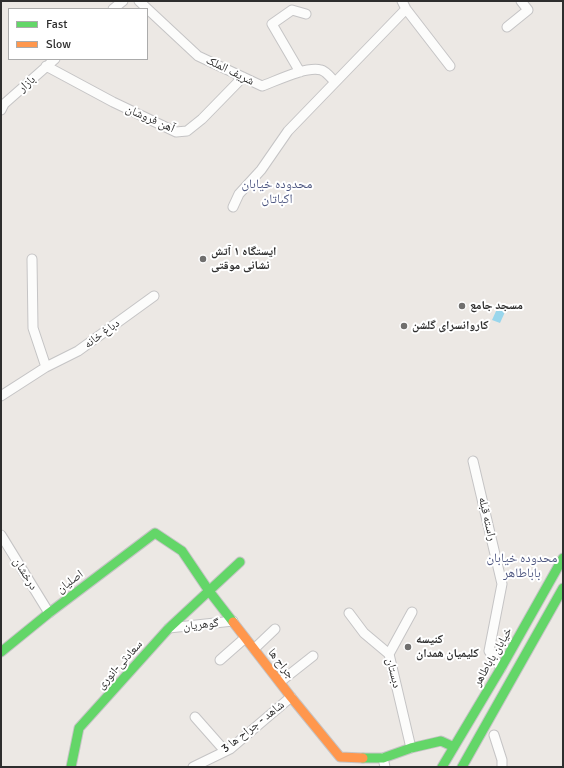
<!DOCTYPE html>
<meta charset="utf-8">
<style>
body{margin:0}
#map{position:relative;width:564px;height:768px;overflow:hidden;background:#ece8e4;font-family:Signika,sans-serif}
canvas{display:block}
.frame{position:absolute;inset:0;border:2px solid #2e2e2e;pointer-events:none}
.legend{position:absolute;left:8px;top:8px;width:140px;height:52px;box-sizing:border-box;background:#fff;border:1px solid #ababab;margin:0;padding:5px 7px;list-style:none;font-size:12px;color:#2e2e2e}
.legend li{display:flex;align-items:center;gap:8px;height:20px}
.legend b{width:20px;border:1px solid #ababab}
</style>
<div id="map">
<canvas width="564" height="768"></canvas>
<div class="frame"></div>
<ul class="legend">
<li><b style="height:5px;background:#63d668"></b>Fast</li>
<li><b style="height:5px;background:#ff974d"></b>Slow</li>
</ul>
</div>
<script>
const context = document.querySelector('canvas').getContext('2d');
context.lineJoin = 'round';
function paint(path, color) {
  context.fillStyle = color;
  context.fill(path, 'evenodd');
}
function trace(path, color, width, dash) {
  context.strokeStyle = color;
  context.lineWidth = width;
  context.lineCap = dash ? 'butt' : 'round';
  context.setLineDash(dash || []);
  context.stroke(path);
}
function drawText(font, color, halo, rows, align = 'center') {
  context.font = font + ' Signika,"Noto Naskh Arabic",sans-serif';
  context.lineWidth = 4;
  context.setLineDash([]);
  context.textBaseline = 'middle';
  context.strokeStyle = halo;
  context.fillStyle = color;
  for (const [text, x, y, turn = 0] of rows) {
    context.save();
    context.translate(x, y);
    context.rotate((+turn || 0) * Math.PI / 180);
    context.textAlign = isNaN(turn) ? turn : align;
    if (halo) context.strokeText(text, 0, 0);
    context.fillText(text, 0, 0);
    context.restore();
  }
}
const water = new Path2D(`
 M497,309L505,312L500,323L492,320Z`);
const street = new Path2D(`
 M139,1L198,56L262,86C276,81 306,66 321,70C326,71 331,78 335,82
 M402,1L406,9L450,66
 M113,9L123,1
 M507,27L528,10L521,1
 M46,66L113,102L176,132L187,131L202,119L243,77
 M300,72L272,24L292,10L306,14
 M1,110L4,104L55,59
 M233,207L239,194L261,170L288,131L406,9
 M46,367L78,351L154,296
 M1,396L46,367L33,328L32,259
 M473,461L502,584L489,651L501,668
 M1,535L49,613
 M349,613L364,633L389,654L411,748
 M169,628L233,621
 M254,649L275,629
 M389,654L412,612
 M220,660L245,638
 M280,682L313,656
 M195,717L225,751
 M494,735L502,760V767
 M383,758L385,767
 M193,767L230,749L291,697`);
const fast = new Path2D(`
 M1,652L49,613L155,533L182,551L209,591L233,622
 M363,758H383L411,748L441,741L454,747
 M71,767L79,728L169,628L240,562
 M442,767L501,668L563,558
 M462,767L563,588`);
const slow = new Path2D(`
 M233,622L291,697L340,757L363,758`);
const markers = [
 [203,259,4,"#706f6e"],
 [462,306,4,"#706f6e"],
 [404,326,4,"#706f6e"],
 [408,647,4,"#706f6e"]
];
const streetNames = [
 ["شریف الملک",230,71,26],
 ["بازار",27,84,-42],
 ["آهن فروشان",150,119,24],
 ["دباغ خانه",102,334,-36],
 ["راسته قبله",487,519,77],
 ["درخشان",25,574,58],
 ["اصلیان",70,582,-37],
 ["گوهریان",201,625,-6],
 ["خیابان باباطاهر",493,657,-60],
 ["جراح ها",281,664,52],
 ["سعادتی-انوری",120,665,-48],
 ["دبستان",393,673,76],
 ["شاهد - جراح ها 3",253,727,-38]
];
const poiNames = [
 ["ایستگاه ۱ آتش",211,252],
 ["نشانی موقتی",211,266],
 ["مسجد جامع",470,306],
 ["کاروانسرای گلشن",412,326],
 ["کنیسه",416,640],
 ["کلیمیان همدان",416,654]
];
const neighbourhoodNames = [
 ["محدوده خیابان",277,185],
 ["اکباتان",277,200],
 ["محدوده خیابان",522,559],
 ["باباطاهر",522,574]
];
paint(water, '#99d6ec');
trace(street, '#c5c4c5', 11);
trace(fast, '#c5c4c5', 11);
trace(slow, '#c5c4c5', 11);
trace(street, '#fcfcfb', 9);
trace(fast, '#63d668', 9);
trace(slow, '#ff974d', 9);
for (const [x, y, r, color] of markers) {
  const dot = new Path2D();
  dot.arc(x, y, r, 0, 2 * Math.PI);
  context.fillStyle = color;
  context.fill(dot);
  trace(dot, '#fff', 1.5);
}
drawText('12px', '#2e2e2e', '#fff', streetNames);
drawText('bold 12px', '#2e2e2e', '#fff', poiNames, 'left');
drawText('13px', '#4d5680', '#fff', neighbourhoodNames);
</script>
